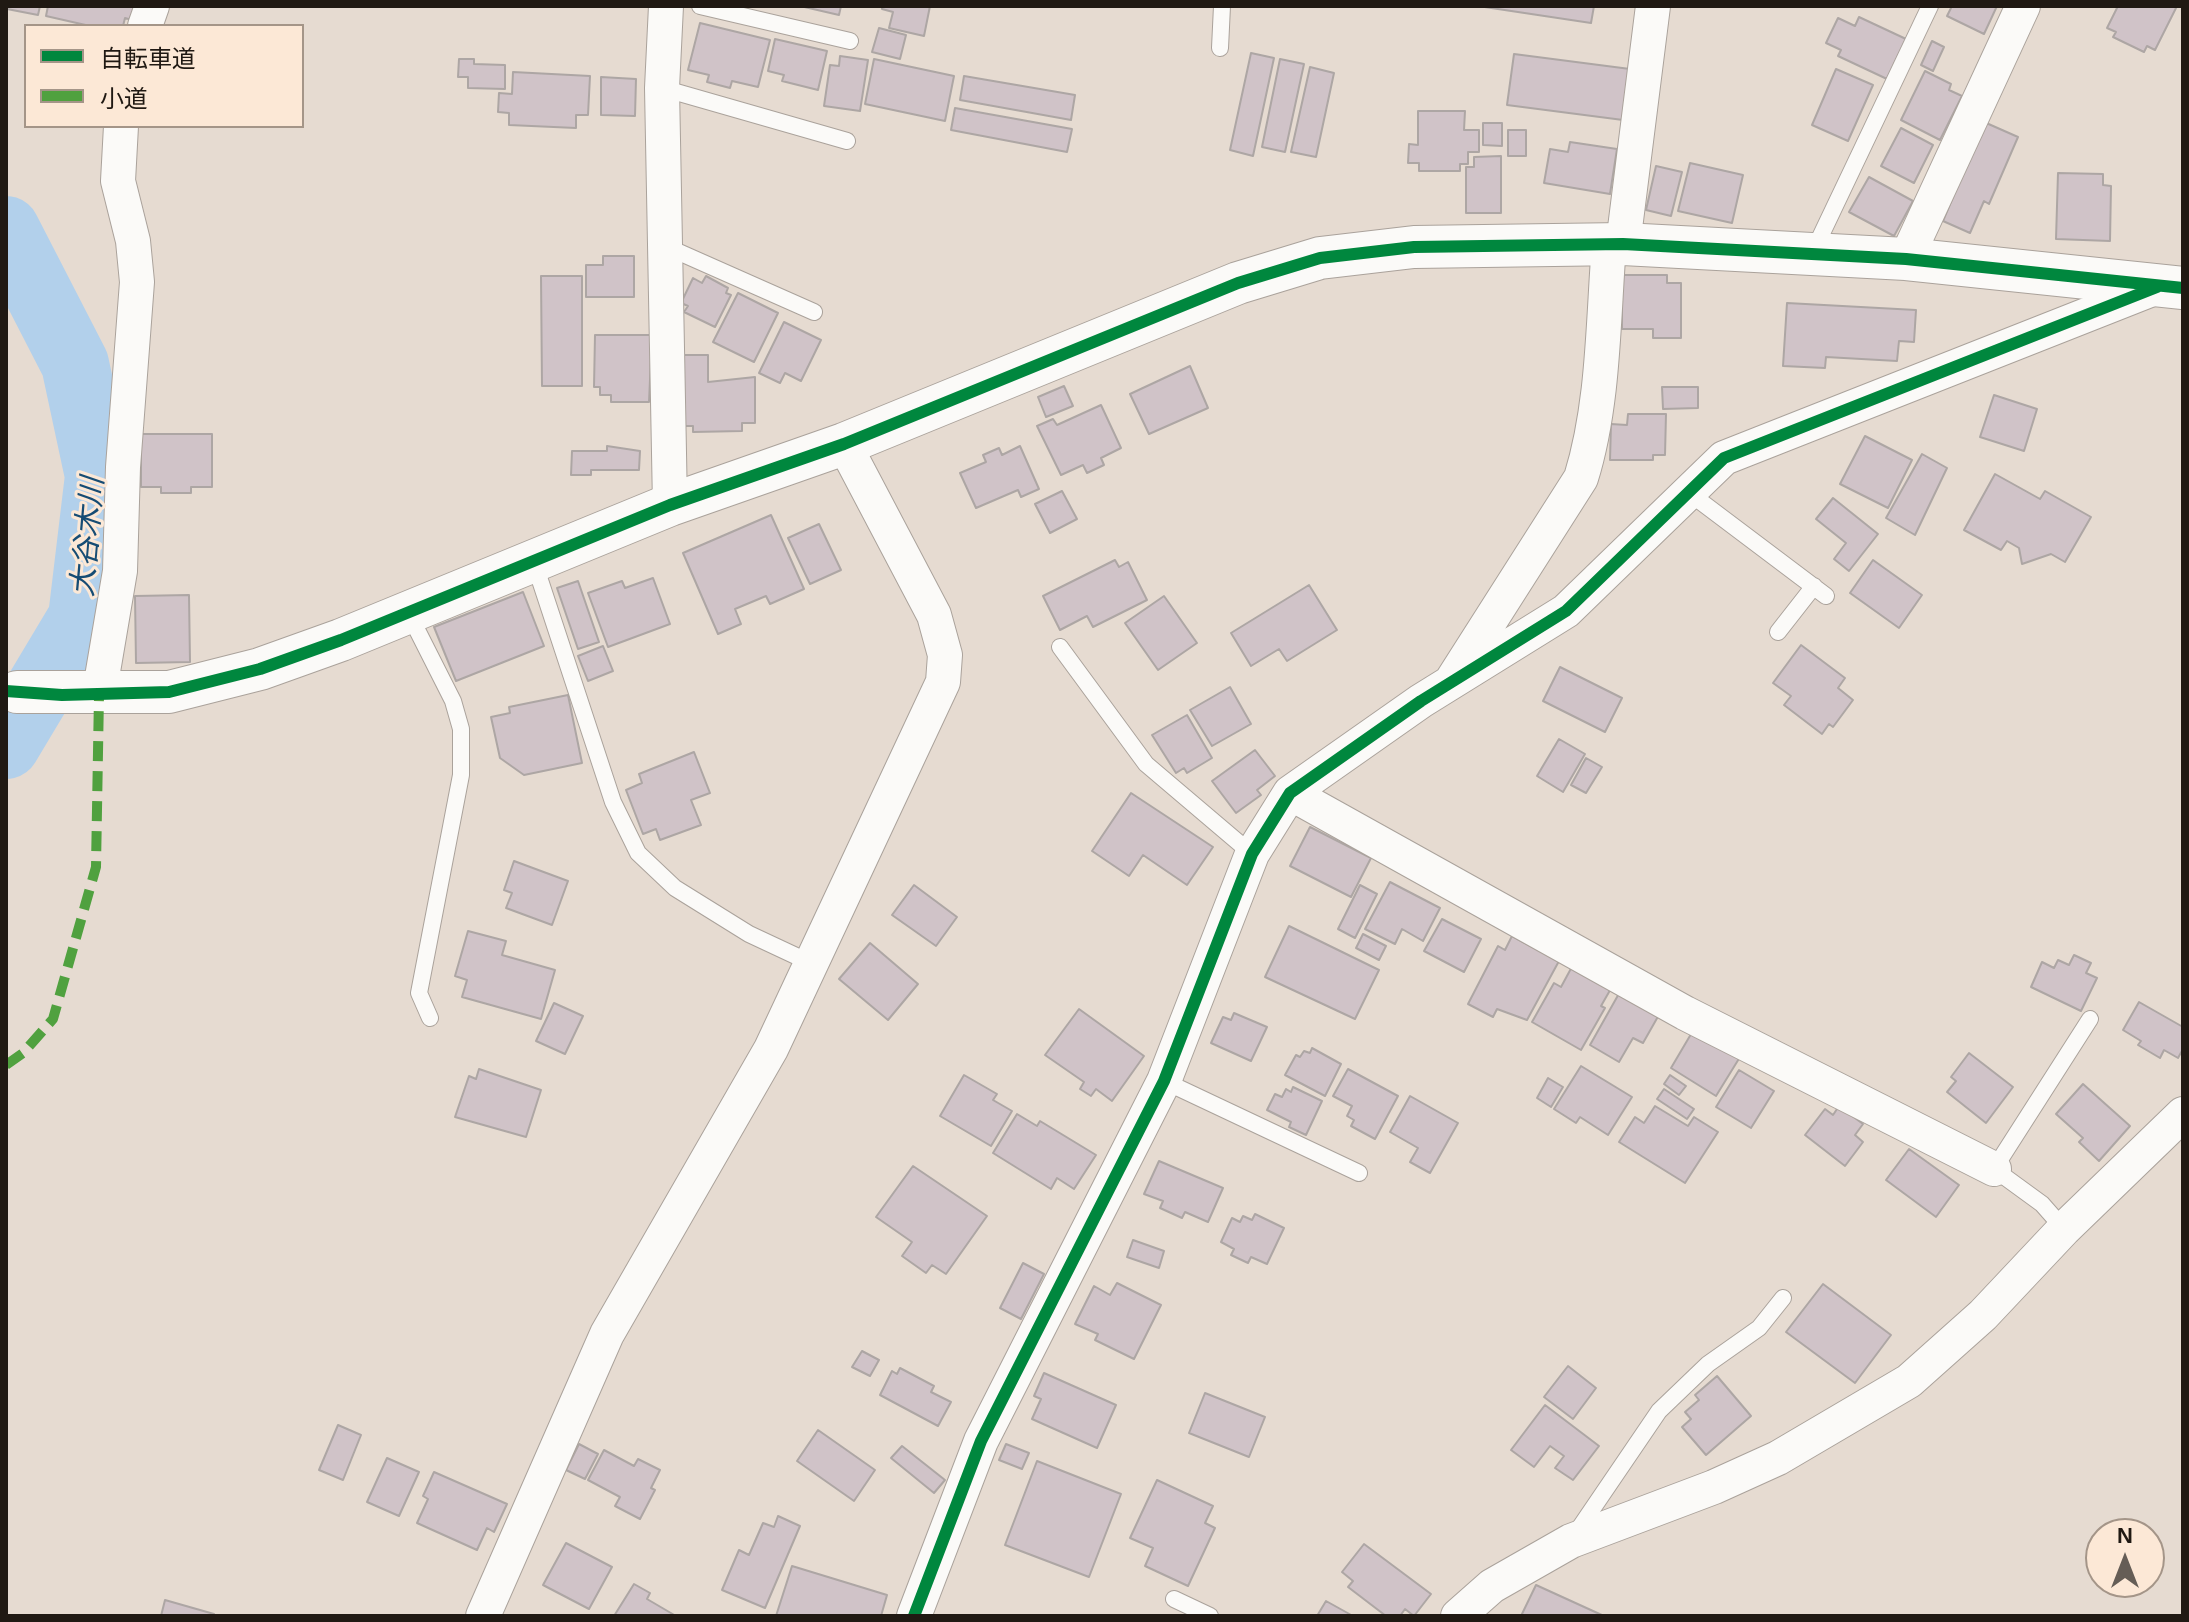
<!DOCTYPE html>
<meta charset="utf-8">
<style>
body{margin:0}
#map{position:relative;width:2189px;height:1622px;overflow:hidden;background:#e6dbd1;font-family:Helvetica,"Noto Sans JP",sans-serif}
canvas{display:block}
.frame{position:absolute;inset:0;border:8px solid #201913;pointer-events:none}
.legend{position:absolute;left:24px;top:24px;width:280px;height:104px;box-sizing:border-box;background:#fce8d6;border:2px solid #a49588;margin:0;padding:10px 14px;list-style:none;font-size:24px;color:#201913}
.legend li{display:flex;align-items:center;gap:16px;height:40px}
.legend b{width:40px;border:2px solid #a49588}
.north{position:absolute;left:2085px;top:1518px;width:80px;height:80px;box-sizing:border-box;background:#fce8d6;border:2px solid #a49588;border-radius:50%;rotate:0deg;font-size:22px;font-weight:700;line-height:32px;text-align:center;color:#201913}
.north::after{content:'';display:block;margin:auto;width:28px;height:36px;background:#655d56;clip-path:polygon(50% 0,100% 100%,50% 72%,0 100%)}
</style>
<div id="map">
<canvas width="2189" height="1622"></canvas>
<div class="frame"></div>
<ul class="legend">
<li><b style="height:10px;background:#00873e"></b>自転車道</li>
<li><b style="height:10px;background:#50a13f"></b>小道</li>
</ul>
<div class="north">N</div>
</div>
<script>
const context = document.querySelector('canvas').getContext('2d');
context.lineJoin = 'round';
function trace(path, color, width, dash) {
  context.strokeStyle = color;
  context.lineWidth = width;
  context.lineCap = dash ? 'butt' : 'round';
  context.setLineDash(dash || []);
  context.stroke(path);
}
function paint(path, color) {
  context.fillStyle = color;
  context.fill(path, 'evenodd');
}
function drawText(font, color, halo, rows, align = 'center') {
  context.font = font + ' Helvetica,"Noto Sans JP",sans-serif';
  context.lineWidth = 6;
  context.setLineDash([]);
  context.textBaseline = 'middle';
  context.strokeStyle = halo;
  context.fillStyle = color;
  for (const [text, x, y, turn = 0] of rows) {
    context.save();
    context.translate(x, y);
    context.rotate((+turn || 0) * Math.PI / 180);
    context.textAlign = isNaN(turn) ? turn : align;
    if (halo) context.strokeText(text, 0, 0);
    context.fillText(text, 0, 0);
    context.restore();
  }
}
const river = new Path2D(`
 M6,230L75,364L99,476L82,618L6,745`);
const building = new Path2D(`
 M8,6H40L38,15L7,9Z
 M48,6H135L132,20L125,18L123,26H90L46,16Z
 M800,6H841L839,15Z
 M882,6H930L924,36L889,28L893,12L882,9Z
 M1478,6H1594L1591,23Z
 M1952,6H1997L1984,34L1947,16Z
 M2118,6H2177L2155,50L2147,46L2144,52L2113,37L2116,32L2107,28Z
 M1859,17L1906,39L1887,79L1838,56L1841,50L1826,43L1838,18L1855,26Z
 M700,23L770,40L758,87L732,81L730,88L707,82L709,75L688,70Z
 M879,28L906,35L900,59L872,52Z
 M775,39L827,51L818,90L782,81L784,75L768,71Z
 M1932,41L1944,47L1933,71L1921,65Z
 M1251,53L1274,58L1253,156L1230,150Z
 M1514,54L1630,69L1623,120L1507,105Z
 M840,56L868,60L860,111L824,106L830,65L839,66Z
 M459,59H474V64L505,65V89L468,88V77H458Z
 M874,59L954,76L945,121L865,104Z
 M1280,59L1304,64L1285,152L1262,147Z
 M1310,67L1334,73L1316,157L1291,152Z
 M1836,69L1873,85L1848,141L1812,125Z
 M1925,71L1951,84L1949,90L1962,96L1940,140L1901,120Z
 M513,72L590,76L588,115H576V128L509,125V113L498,112L499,93L512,94Z
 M964,76L1075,95L1071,120L960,100Z
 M601,77L636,79L635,116L601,115Z
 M955,108L1072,129L1067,152L951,130Z
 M1418,111H1465L1464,130H1479V152H1468V164H1460V171H1419V163H1408L1409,144L1418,145Z
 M1984,122L2018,137L1989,204L1984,201L1970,233L1943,221Z
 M1483,123H1502V146L1483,145Z
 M1901,128L1933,145L1914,183L1881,166Z
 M1508,130H1526V156H1508Z
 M1570,142L1617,149L1610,194L1544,183L1550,149L1568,152Z
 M1501,156V213H1466V167H1474V157Z
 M1690,163L1743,175L1732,223L1678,211Z
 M1656,166L1682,172L1671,216L1646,210Z
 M2058,173L2103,174V185L2111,186L2110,241L2056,239Z
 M1869,177L1913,201L1894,236L1849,212Z
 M603,256H634V297H586V265H603Z
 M1622,275H1667V283H1681V338H1653V329H1622Z
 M541,276H582V386H542Z
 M706,276L728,288L726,293L731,295L715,327L684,312L688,306L681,303L693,278L702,283Z
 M738,293L778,313L754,362L713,342Z
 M1787,303L1916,310L1914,342L1899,341L1897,361L1826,357L1825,368L1783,366Z
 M784,322L821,340L801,381L785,373L780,383L759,373Z
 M595,335H652L649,402H611V395H600V387H594Z
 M678,355H708V382L755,377V423H742V431L693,432V426H685Z
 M1190,366L1208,408L1149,434L1130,394Z
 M1064,386L1073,406L1046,417L1038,397Z
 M1662,387H1698V408L1663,409Z
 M1994,395L2037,409L2024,451L1980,437Z
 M1101,405L1121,448L1101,458L1104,465L1087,473L1083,465L1061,475L1037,426L1053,419L1057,425Z
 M1628,414H1666L1665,455H1653V460H1610L1611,424L1627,425Z
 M141,434H212V487H191V493H161V487H141Z
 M1865,436L1912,460L1888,508L1840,484Z
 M607,446L640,451L639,470H591V475H571L572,451H607Z
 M1020,446L1039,489L1021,497L1018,490L976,508L960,473L986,462L983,455L999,448L1002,455Z
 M1922,454L1947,468L1915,535L1886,518Z
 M1995,474L2040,499L2045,491L2091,517L2065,562L2051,554L2022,564L2019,548L2007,541L2001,550L1964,530Z
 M1062,491L1077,519L1050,533L1035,504Z
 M1833,498L1878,534L1849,571L1834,559L1846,543L1816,519Z
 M771,515L804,589L770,604L766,596L735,609L741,624L718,634L683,553Z
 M819,524L841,570L810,584L788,538Z
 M1115,560L1119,567L1128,562L1147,600L1093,627L1087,616L1060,630L1043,596Z
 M1873,560L1922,595L1899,628L1850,593Z
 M653,578L670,624L608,647L588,593L622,581L625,588Z
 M578,581L599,642L578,649L557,588Z
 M1309,585L1337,630L1287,661L1279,649L1251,666L1231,633Z
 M523,592L544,646L456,681L434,627Z
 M189,595L190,662L136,663L135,596Z
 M1164,596L1197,643L1158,670L1125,623Z
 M1801,645L1845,678L1838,688L1853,700L1833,727L1829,724L1822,734L1784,705L1791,696L1773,683Z
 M603,646L613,671L588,681L578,656Z
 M1560,667L1622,698L1605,732L1543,701Z
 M1230,687L1251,724L1212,746L1190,710Z
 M568,695L582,763L524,775L500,758L491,717L510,713L509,707Z
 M1187,715L1212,758L1187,773L1184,768L1176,773L1152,735Z
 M1559,739L1585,754L1563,792L1537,776Z
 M1255,750L1275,776L1257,790L1261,795L1236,813L1212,781Z
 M694,752L710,793L691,800L701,825L660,840L656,829L643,834L626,790L642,783L639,774Z
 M1586,758L1602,767L1586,793L1571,785Z
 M1131,793L1213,847L1187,885L1143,855L1129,876L1092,851Z
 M1310,827L1371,858L1351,897L1290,866Z
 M514,861L568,881L552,925L506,908L512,893L504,890Z
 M1390,882L1440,908L1423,941L1402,929L1395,944L1365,929Z
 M914,885L957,917L936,946L892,915Z
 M1360,885L1377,894L1355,938L1338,929Z
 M1442,919L1481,939L1464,972L1424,951Z
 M1289,926L1379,970L1355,1019L1265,977Z
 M468,931L506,941L502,955L555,970L541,1019L462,997L467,980L455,976Z
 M1363,934L1386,946L1379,960L1356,948Z
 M1512,936L1559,961L1527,1020L1497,1009L1493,1017L1468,1004L1498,946L1505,950Z
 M870,943L918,984L888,1020L839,979Z
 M2074,955L2091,963L2086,973L2097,978L2081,1011L2031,987L2042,962L2054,968L2058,960L2069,965Z
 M1574,963L1613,985L1601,1006L1605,1008L1581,1050L1532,1022L1554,983L1561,987Z
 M1621,990L1660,1013L1643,1043L1633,1038L1619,1062L1590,1045Z
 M2139,1002L2183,1027V1049L2178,1058L2164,1050L2160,1058L2138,1045L2141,1041L2123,1030Z
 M554,1003L583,1016L565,1054L536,1041Z
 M1079,1009L1144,1056L1112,1101L1096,1089L1091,1096L1080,1089L1084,1082L1045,1055Z
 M1234,1013L1267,1027L1251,1061L1211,1043L1223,1017L1231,1020Z
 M1694,1029L1740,1057L1716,1096L1671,1068Z
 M1312,1048L1341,1064L1325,1096L1285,1075L1296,1055L1300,1057L1304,1051L1310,1053Z
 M1969,1053L2013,1087L1986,1123L1947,1092L1956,1081L1951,1077Z
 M1581,1066L1632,1097L1608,1135L1580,1117L1576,1123L1554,1109Z
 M479,1069L541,1090L526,1137L455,1117L469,1076L476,1079Z
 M1348,1069L1398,1096L1375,1139L1351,1126L1354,1120L1347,1116L1352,1106L1333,1096Z
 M1739,1070L1774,1091L1751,1128L1716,1107Z
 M964,1075L997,1094L993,1100L1012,1111L991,1146L940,1116Z
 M1670,1075L1686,1086L1679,1095L1664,1084Z
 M1548,1078L1563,1087L1551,1107L1537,1098Z
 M2083,1084L2130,1126L2099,1161L2079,1142L2083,1138L2056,1114Z
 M1293,1087L1322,1101L1306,1135L1289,1127L1291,1122L1267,1110L1275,1094L1282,1097L1286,1089L1291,1092Z
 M1664,1089L1694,1109L1687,1119L1657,1099Z
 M1410,1096L1458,1123L1430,1173L1410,1162L1418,1148L1390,1132Z
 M1655,1106L1688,1126L1694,1117L1718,1132L1685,1183L1619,1142L1635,1117L1644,1123Z
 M1839,1106L1863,1124L1855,1135L1863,1142L1845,1166L1805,1135L1825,1109L1833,1115Z
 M1017,1114L1037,1126L1040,1121L1096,1155L1074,1189L1057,1178L1051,1189L993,1153Z
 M1909,1149L1959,1185L1936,1217L1886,1180Z
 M1159,1161L1223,1188L1208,1222L1185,1212L1182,1218L1160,1208L1163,1201L1144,1194Z
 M913,1166L987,1216L946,1274L932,1265L926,1273L902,1256L912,1242L876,1217Z
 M1255,1214L1284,1228L1267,1264L1251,1257L1248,1263L1231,1255L1234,1249L1221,1242L1232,1218L1240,1222L1243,1216L1252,1220Z
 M1133,1240L1164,1251L1159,1268L1127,1257Z
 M1023,1263L1044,1274L1021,1319L1000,1308Z
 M1117,1283L1161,1305L1134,1359L1095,1340L1098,1334L1075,1324L1094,1286L1110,1295Z
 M1823,1284L1891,1335L1855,1383L1786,1332Z
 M862,1351L879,1360L870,1376L852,1367Z
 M1568,1366L1596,1388L1573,1419L1544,1397Z
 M900,1368L934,1386L931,1392L951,1402L938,1426L880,1395L892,1371L897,1374Z
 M1044,1373L1116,1405L1097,1448L1032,1419L1041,1399L1034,1396Z
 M1717,1376L1751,1416L1706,1455L1682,1427L1691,1419L1685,1412L1699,1400L1695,1395Z
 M1205,1393L1265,1417L1249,1457L1189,1433Z
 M1545,1405L1599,1446L1573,1480L1555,1468L1564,1456L1550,1446L1534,1467L1511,1450Z
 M338,1425L361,1435L343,1480L319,1470Z
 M818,1430L875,1470L854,1501L797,1461Z
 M579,1444L598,1454L585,1479L566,1470Z
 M1006,1444L1029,1453L1022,1469L999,1460Z
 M902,1446L945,1480L934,1493L891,1458Z
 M604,1450L634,1466L638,1459L660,1470L651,1488L655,1490L640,1519L615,1506L620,1497L588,1480Z
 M387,1458L419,1472L399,1516L367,1502Z
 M1037,1461L1121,1494L1089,1577L1005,1545Z
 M434,1472L507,1504L494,1532L487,1528L477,1550L417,1523L428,1499L423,1496Z
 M1157,1480L1213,1506L1205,1523L1215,1528L1188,1586L1145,1566L1153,1548L1130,1538Z
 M778,1516L800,1526L765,1608L722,1590L739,1550L749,1555L763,1523L774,1527Z
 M566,1543L612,1567L589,1609L543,1585Z
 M1364,1544L1431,1594L1414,1616L1405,1609L1400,1616H1386L1348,1587L1353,1581L1342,1572Z
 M792,1566L887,1595L881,1616H776Z
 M634,1584L650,1593L647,1599L676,1616H614Z
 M1536,1585L1604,1616H1521Z
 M165,1600L214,1614V1616H161Z
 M1326,1601L1353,1616H1317Z`);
const service = new Path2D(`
 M700,6L850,41
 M1220,48L1222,6
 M662,88L847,141
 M665,246L814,312
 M1814,250L1930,6
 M1688,492L1826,596
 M534,562L613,802L638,853L675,888L749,934L811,963
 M409,614L453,701L461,729V775L419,993L430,1018
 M1778,632L1814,586
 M1060,647L1146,764L1252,854
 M1164,1081L1359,1173
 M2064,1229L2042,1204L1994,1169L2090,1019
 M1576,1533L1659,1411L1708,1364L1759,1328L1783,1298
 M1174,1599L1210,1616`);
const minor = new Path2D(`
 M666,6L662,88L670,505
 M145,26L152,6
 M1623,244L1653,6
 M1906,259L2023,6
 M1451,682L1581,478C1604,404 1603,321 1609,244
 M99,695L120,571L123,467L137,282L133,241L118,181L121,126
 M1290,793L1685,1013L1994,1169
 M483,1616L607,1334L771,1049L943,682L945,655L934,615L844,444
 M914,1616L981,1441L1164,1081L1252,854L1290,793L1421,701L1566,611L1724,458L2160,286
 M1458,1616L1492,1586L1571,1541L1714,1487L1778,1458L1909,1381L1983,1315L2064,1229L2183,1114`);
const tertiary = new Path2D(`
 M17,692H169L260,669L341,640L670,505L844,444L1238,283L1320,258L1414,247L1623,244L1906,259L2183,288`);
const quiet = new Path2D(`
 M6,1065L23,1053L53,1019L96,867L99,695`);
const cycleway = new Path2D(`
 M6,691L62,695L169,692L260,669L341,640L670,505L844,444L1238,283L1320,258L1414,247L1623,244L1906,259L2183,288
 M914,1616L981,1441L1164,1081L1252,854L1290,793L1421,701L1566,611L1724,458L2157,287`);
const waterNames = [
 ["大谷木川",89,537,-85]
];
trace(river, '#b2d0eb', 68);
paint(building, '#d0c3c8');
trace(building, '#ada6a4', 2);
trace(service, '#aaa29b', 18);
trace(minor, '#aaa29b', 36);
trace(tertiary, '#aaa29b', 44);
trace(service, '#fbfaf8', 16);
trace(minor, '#fbfaf8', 34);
trace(tertiary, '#fbfaf8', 42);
trace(quiet, '#50a13f', 10, [20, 10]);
trace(cycleway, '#00873e', 12);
drawText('italic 30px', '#164c74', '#fce8d6', waterNames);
</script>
